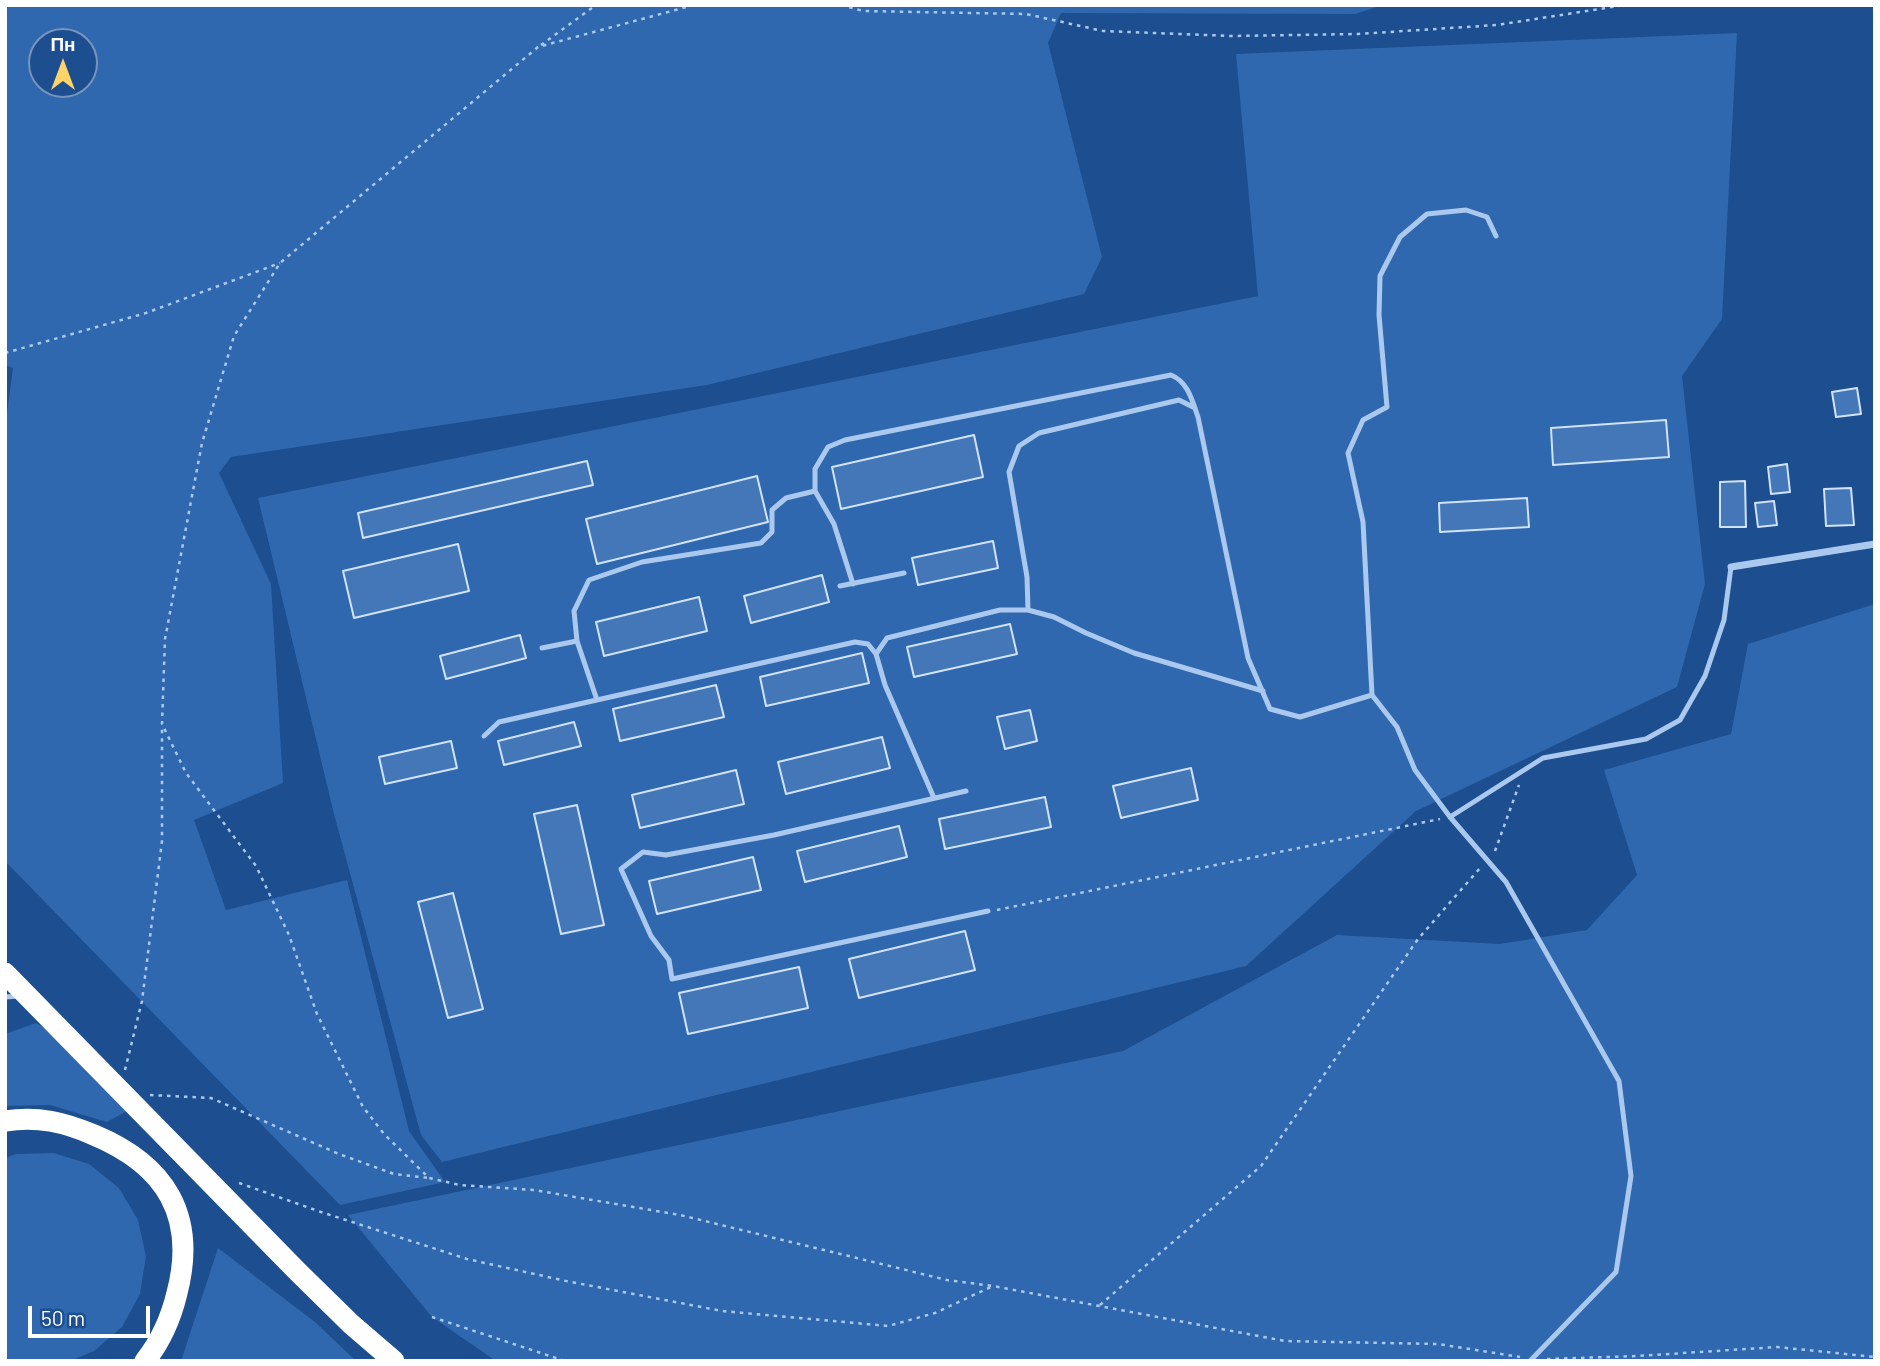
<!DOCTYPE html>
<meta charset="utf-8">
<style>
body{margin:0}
#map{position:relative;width:1880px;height:1366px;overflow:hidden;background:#1c4e90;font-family:Barlow,sans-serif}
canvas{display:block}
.frame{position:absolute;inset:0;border:7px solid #fff;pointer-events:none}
.north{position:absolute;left:28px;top:28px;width:70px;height:70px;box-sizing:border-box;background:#1c4e90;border:2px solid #7795bc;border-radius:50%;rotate:0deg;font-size:19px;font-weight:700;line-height:28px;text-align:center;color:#fff}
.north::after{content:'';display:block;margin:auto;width:24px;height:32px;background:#fed368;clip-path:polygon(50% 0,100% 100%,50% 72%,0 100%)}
.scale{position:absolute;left:28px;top:1306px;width:122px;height:32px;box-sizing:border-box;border:4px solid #fff;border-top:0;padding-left:9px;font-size:21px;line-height:24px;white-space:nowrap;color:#fff;-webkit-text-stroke:5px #1c4e90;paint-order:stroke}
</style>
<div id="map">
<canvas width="1880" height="1366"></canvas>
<div class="frame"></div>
<div class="north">Пн</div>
<div class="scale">50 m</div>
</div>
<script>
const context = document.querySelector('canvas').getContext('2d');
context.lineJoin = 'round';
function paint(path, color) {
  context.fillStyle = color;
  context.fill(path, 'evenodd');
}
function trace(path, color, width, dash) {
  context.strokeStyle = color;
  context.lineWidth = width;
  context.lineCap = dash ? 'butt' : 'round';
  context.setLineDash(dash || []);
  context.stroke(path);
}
const green = new Path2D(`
 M5,5H1383L1355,14L1061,13L1048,43L1102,257L1084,294L707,385L231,457L219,473L271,584L283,783L194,820L226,910L347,880L409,1131L445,1182L340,1205L5,861V428L13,368L5,365ZM84,42V84H42V42Z
 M1737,33L1722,319L1682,376L1705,584L1677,687L1416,811L1246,966L442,1162L421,1135L334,814L258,498L1258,296L1236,54Z
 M1875,604V1361H496L432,1317L348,1215L1123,1051L1337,935L1500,944L1587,930L1637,875L1604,770L1731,734L1748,644Z
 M36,1023L55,1034L127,1111L107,1122L50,1105L5,1106V1034Z
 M54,1153L89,1164L119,1188L138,1220L146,1256L140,1294L122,1327L94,1351L70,1361H6L5,1158L16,1154Z
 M218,1248L315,1322L356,1361H181Z`);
const building = new Path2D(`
 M1857,388L1861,414L1836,417L1832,392Z
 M1666,420L1669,457L1553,465L1551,428Z
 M974,435L983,477L841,509L832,467Z
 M587,461L593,485L363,538L358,513Z
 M1787,464L1790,492L1771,494L1768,467Z
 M757,476L768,522L597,564L586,519Z
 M1745,481L1746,527H1720V482Z
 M1851,488L1854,525L1826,526L1824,489Z
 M1527,498L1529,527L1440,532L1439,503Z
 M1774,501L1777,525L1758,527L1755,503Z
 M993,541L998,568L918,585L912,558Z
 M458,544L469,591L354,618L343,571Z
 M822,575L829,602L751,623L744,596Z
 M699,597L707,631L604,656L596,622Z
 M1010,624L1017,654L914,677L907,647Z
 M520,635L526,658L446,679L440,656Z
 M862,653L869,683L766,706L760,677Z
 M716,685L724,717L620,741L613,709Z
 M1030,710L1037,741L1005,749L997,717Z
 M574,722L581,746L504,765L498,741Z
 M882,737L890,768L786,794L778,762Z
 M451,741L457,768L385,784L379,757Z
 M1191,768L1198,800L1121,818L1113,786Z
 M736,770L744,804L640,828L632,795Z
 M1045,797L1051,827L945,849L939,819Z
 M577,805L604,925L561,934L534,814Z
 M899,826L907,857L805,882L797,851Z
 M753,857L761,890L657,914L649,881Z
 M453,893L483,1009L448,1018L418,902Z
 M965,931L975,970L859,998L849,959Z
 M799,967L808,1008L688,1034L679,993Z`);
const path = new Path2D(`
 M694,5L538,47L280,263L234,336L202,443L165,639L162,724L186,773L256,866L289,935L317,1014L363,1107L384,1134L429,1178L460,1185L534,1190L680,1215L947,1280L993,1286L1285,1341L1438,1344L1520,1357
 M841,5L863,11L1026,14L1103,31L1232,36L1358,34L1497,25L1625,5
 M541,45L596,5
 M5,353L146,313L280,263
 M1495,851L1519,785
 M997,910L1440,819
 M125,1070L142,1001L162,841V726
 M150,1095L211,1098L339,1154L394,1174L429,1178
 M239,1183L321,1212L467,1259L566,1281L722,1311L888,1326L935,1313L993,1286
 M1100,1305L1261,1166L1418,939L1481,867
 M432,1317L565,1361
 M1547,1359L1638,1356L1777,1347L1875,1357`);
const lane = new Path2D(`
 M853,584L834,524L815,491V469L828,447L845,440L1171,375C1188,382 1192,400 1198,417L1248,658L1270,709L1300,717L1372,695L1397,727L1415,770L1450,817L1506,882L1619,1081L1631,1176L1616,1272L1530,1361
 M840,586L904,573
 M1028,610L1027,577L1009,472L1019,446L1039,433L1179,400L1195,408
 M542,648L577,641
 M876,654L887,638L1000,610H1028L1054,617L1086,633L1134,653L1263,691
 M1372,695L1363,522L1348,453L1363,420L1387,407L1379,315L1380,276L1400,237L1427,214L1466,210L1487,217L1496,236
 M597,700L577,641L574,611L589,580L642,562L761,543L772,532V510L786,498L815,491
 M484,736L499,722L855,642L868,644L876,654L885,685L934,798
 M966,791L774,835L666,855L643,852L621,869L651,936L669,960L672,979L988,911
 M1450,817L1543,758L1646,739L1680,720L1705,676L1724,620L1731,567
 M5,997L20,996`);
const street = new Path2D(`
 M1731,567L1875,544`);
const highway = new Path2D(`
 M5,973L298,1272L351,1324L394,1361
 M5,1121C38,1116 64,1122 94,1135C166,1165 197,1216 177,1293C171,1318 161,1341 145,1361`);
paint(green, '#2f68ae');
paint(building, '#4477b8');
trace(building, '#d1e3fa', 2);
trace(path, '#abc9ee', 2.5, [3.5, 5]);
trace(lane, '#abc9ee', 5);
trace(street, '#abc9ee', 7);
trace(highway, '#fff', 21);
</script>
